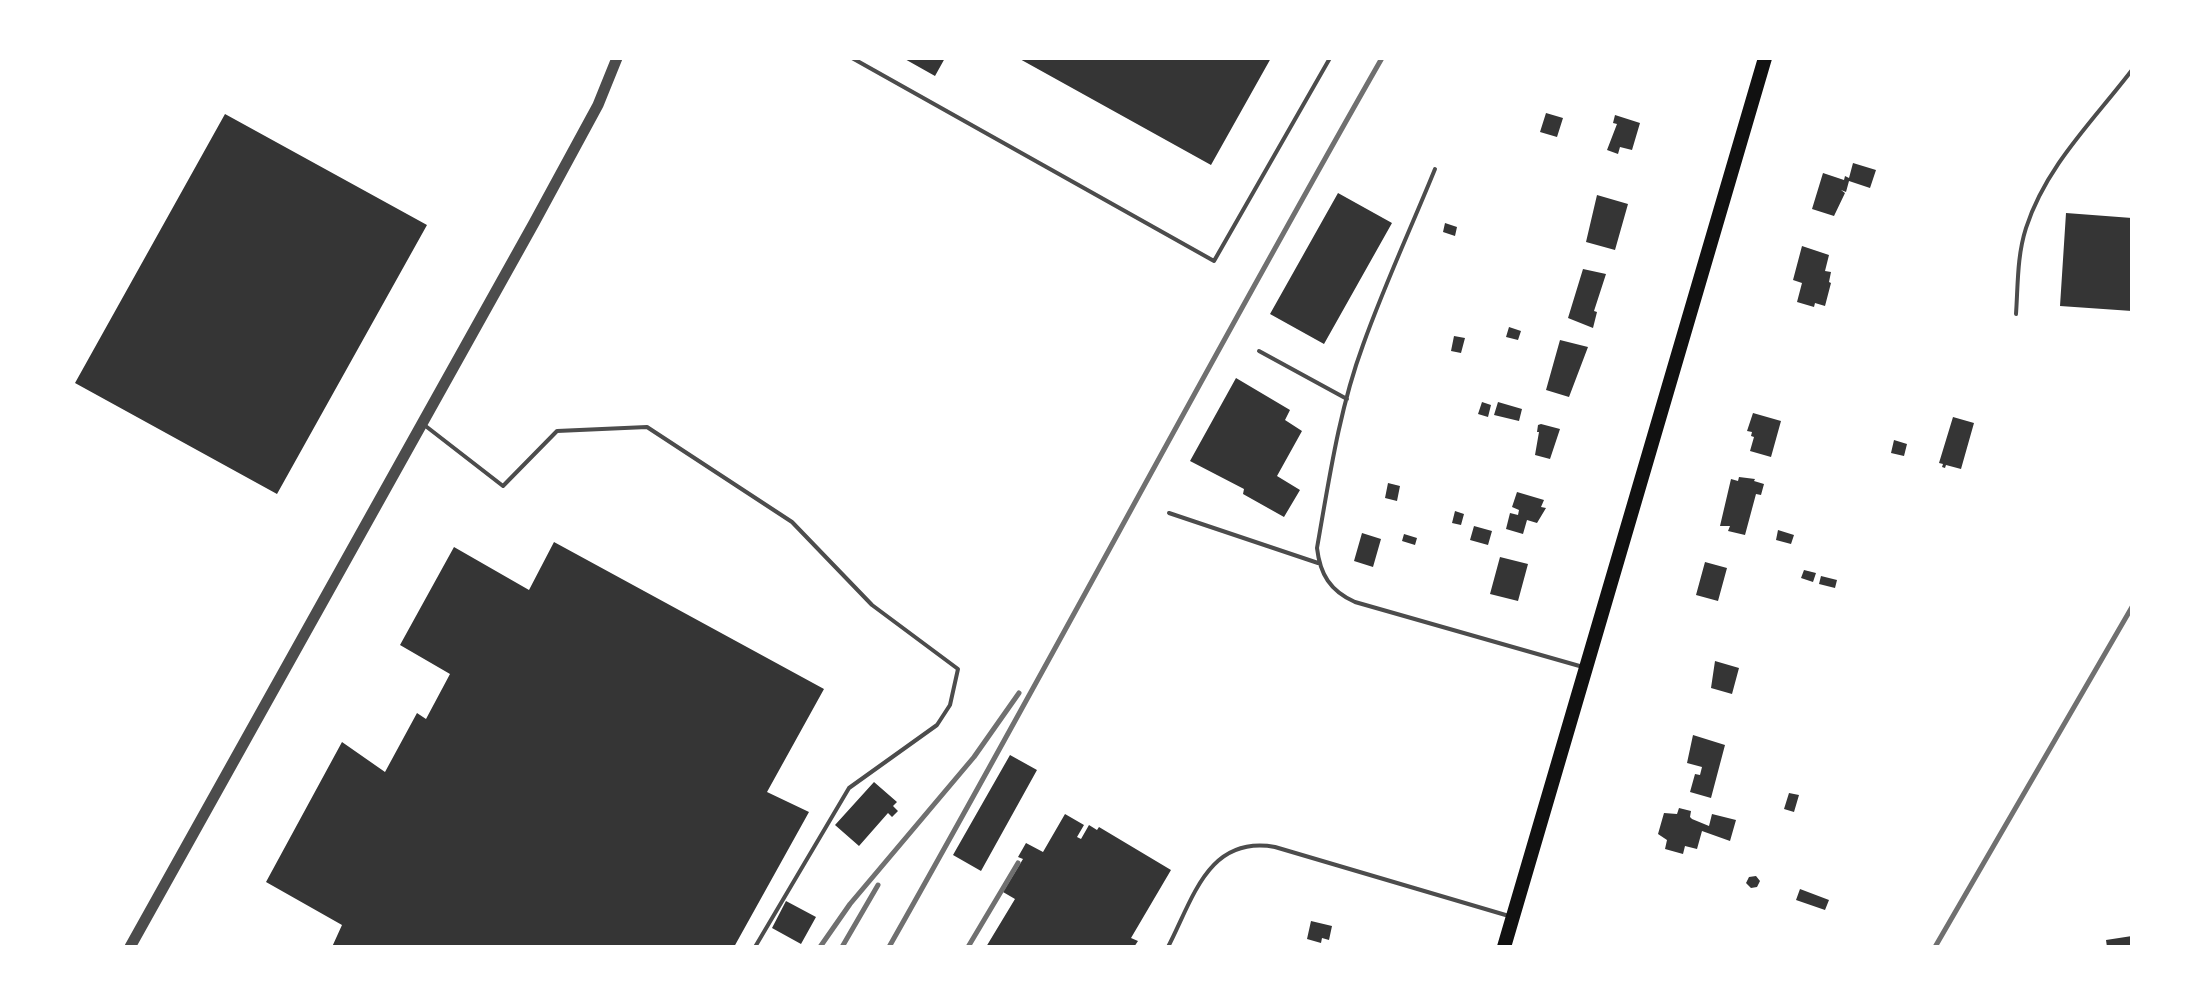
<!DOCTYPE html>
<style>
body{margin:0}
#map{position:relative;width:2190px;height:1005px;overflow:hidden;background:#fff;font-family:Poppins,sans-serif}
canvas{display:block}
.frame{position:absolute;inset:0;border:60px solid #fff;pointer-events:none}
</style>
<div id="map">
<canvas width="2190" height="1005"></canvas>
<div class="frame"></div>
</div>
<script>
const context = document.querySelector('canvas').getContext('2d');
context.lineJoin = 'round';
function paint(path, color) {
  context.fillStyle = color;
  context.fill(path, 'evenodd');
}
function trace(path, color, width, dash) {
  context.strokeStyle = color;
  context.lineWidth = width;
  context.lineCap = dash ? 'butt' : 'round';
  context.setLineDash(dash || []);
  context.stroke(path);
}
const building = new Path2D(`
 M903,58H945L935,76Z
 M1018,58H1271L1211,165Z
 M1546,113L1563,118L1557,137L1540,132Z
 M225,114L427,225L277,494L75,383Z
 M1615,115L1640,123L1632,150L1620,147L1618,154L1607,150L1617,124L1613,123Z
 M1853,163L1876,170L1870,188L1849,181L1846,192L1841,190L1845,193L1834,216L1812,209L1823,173L1844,180L1845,176L1849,178Z
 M1338,193L1392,223L1324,344L1270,314Z
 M1597,195L1628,204L1615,250L1586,242Z
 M2066,213L2132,218V311L2060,306Z
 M1445,223L1457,227L1455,236L1443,232Z
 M1802,246L1829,255L1825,271L1831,272L1829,282L1831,283L1825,306L1815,303L1814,307L1797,302L1802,283L1793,280Z
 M1583,269L1606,274L1594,311L1597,312L1593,328L1568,318Z
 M1509,327L1521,331L1518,340L1506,337Z
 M1454,336L1465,338L1461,353L1451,351Z
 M1560,340L1588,347L1569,397L1546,390Z
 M1236,378L1290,410L1285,420L1302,431L1277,476L1300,490L1284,517L1243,494L1244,489L1190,461Z
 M1482,402L1491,405L1488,417L1478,414Z
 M1498,402L1522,409L1519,421L1494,415Z
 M1753,413L1781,421L1771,457L1750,451L1754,437L1751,436L1752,432L1747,431Z
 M1953,417L1974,423L1961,469L1946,465L1945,468L1942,467L1943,464L1939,463Z
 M1541,424L1560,429L1550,459L1535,455L1539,432H1537L1538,425Z
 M1894,440L1907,444L1904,456L1891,453Z
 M1739,477L1755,479L1754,481L1764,484L1761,495L1756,494L1745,535L1728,531L1730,526H1720L1731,479L1738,481Z
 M1388,483L1400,486L1397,501L1385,498Z
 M1517,492L1544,500L1541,507L1546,508L1537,523L1527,520L1523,534L1506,529L1510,513L1518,515L1519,510L1512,507Z
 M1455,511L1464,514L1461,525L1452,523Z
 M1474,526L1492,531L1488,545L1470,540Z
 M1778,530L1794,535L1791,544L1776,540Z
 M1362,533L1381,539L1373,567L1354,561Z
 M1404,534L1417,538L1415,545L1402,541Z
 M554,542L824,689L767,792L809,812L734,947H332L342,925L266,882L342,742L385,772L417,713L426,719L450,674L400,645L454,547L529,590Z
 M1500,557L1528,564L1518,601L1490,594Z
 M1705,562L1727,568L1718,601L1696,595Z
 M1804,570L1816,573L1813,582L1801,578Z
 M1821,576L1837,580L1835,588L1819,584Z
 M1715,661L1739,668L1732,694L1711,688Z
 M1693,735L1725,745L1711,798L1690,792L1695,774L1700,775L1702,767L1687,763Z
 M1010,755L1037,770L981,871L953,855Z
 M874,782L897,802L893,806L898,811L892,817L888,813L859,846L835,825Z
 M1789,793L1799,795L1794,812L1784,809Z
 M1679,808L1691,811L1690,817L1692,819L1709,826L1712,814L1736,820L1730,841L1702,831L1697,849L1685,846L1683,854L1665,849L1667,840L1658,834L1664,813L1677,814Z
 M1065,814L1084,825L1077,837L1081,839L1089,825L1097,830L1099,827L1171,870L1131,938L1138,941L1134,947H986L1015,899L1003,892L1023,859L1018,857L1026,843L1043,852Z
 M1756,876L1760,881L1757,887L1751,888L1746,883L1749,877Z
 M1800,889L1829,900L1825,910L1796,900Z
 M786,901L816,917L801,944L772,928Z
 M1311,921L1332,926L1329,940L1322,938L1321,943L1307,939Z
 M2132,936V947H2107L2106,940Z`);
const service = new Path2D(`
 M852,58L1214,261L1330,58
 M1435,169C1411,228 1384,286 1363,345C1339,410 1329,480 1317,548C1320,574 1330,591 1355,602L1583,667
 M2016,314C2018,285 2017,256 2026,228C2046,166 2093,121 2132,70
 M1259,351L1347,399
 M423,424L503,486L557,431L647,427L792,522L872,605L958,669L950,705L937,725L849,788L755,947
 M1169,513L1318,563
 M1168,947C1193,899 1208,835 1275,847L1509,916`);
const tertiary = new Path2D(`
 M130,947L534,223L598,105L617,58`);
const primary = new Path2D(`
 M1504,947L1765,58`);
const rail = new Path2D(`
 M820,947L850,904L974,757L1019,693
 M842,947L878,885
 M889,947C1056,652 1214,352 1382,58
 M968,947L1018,863
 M1935,947L2132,607`);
paint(building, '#353535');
trace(service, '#4c4c4c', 4);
trace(tertiary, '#4c4c4c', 11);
trace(primary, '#111', 14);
trace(rail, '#707070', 5);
</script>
